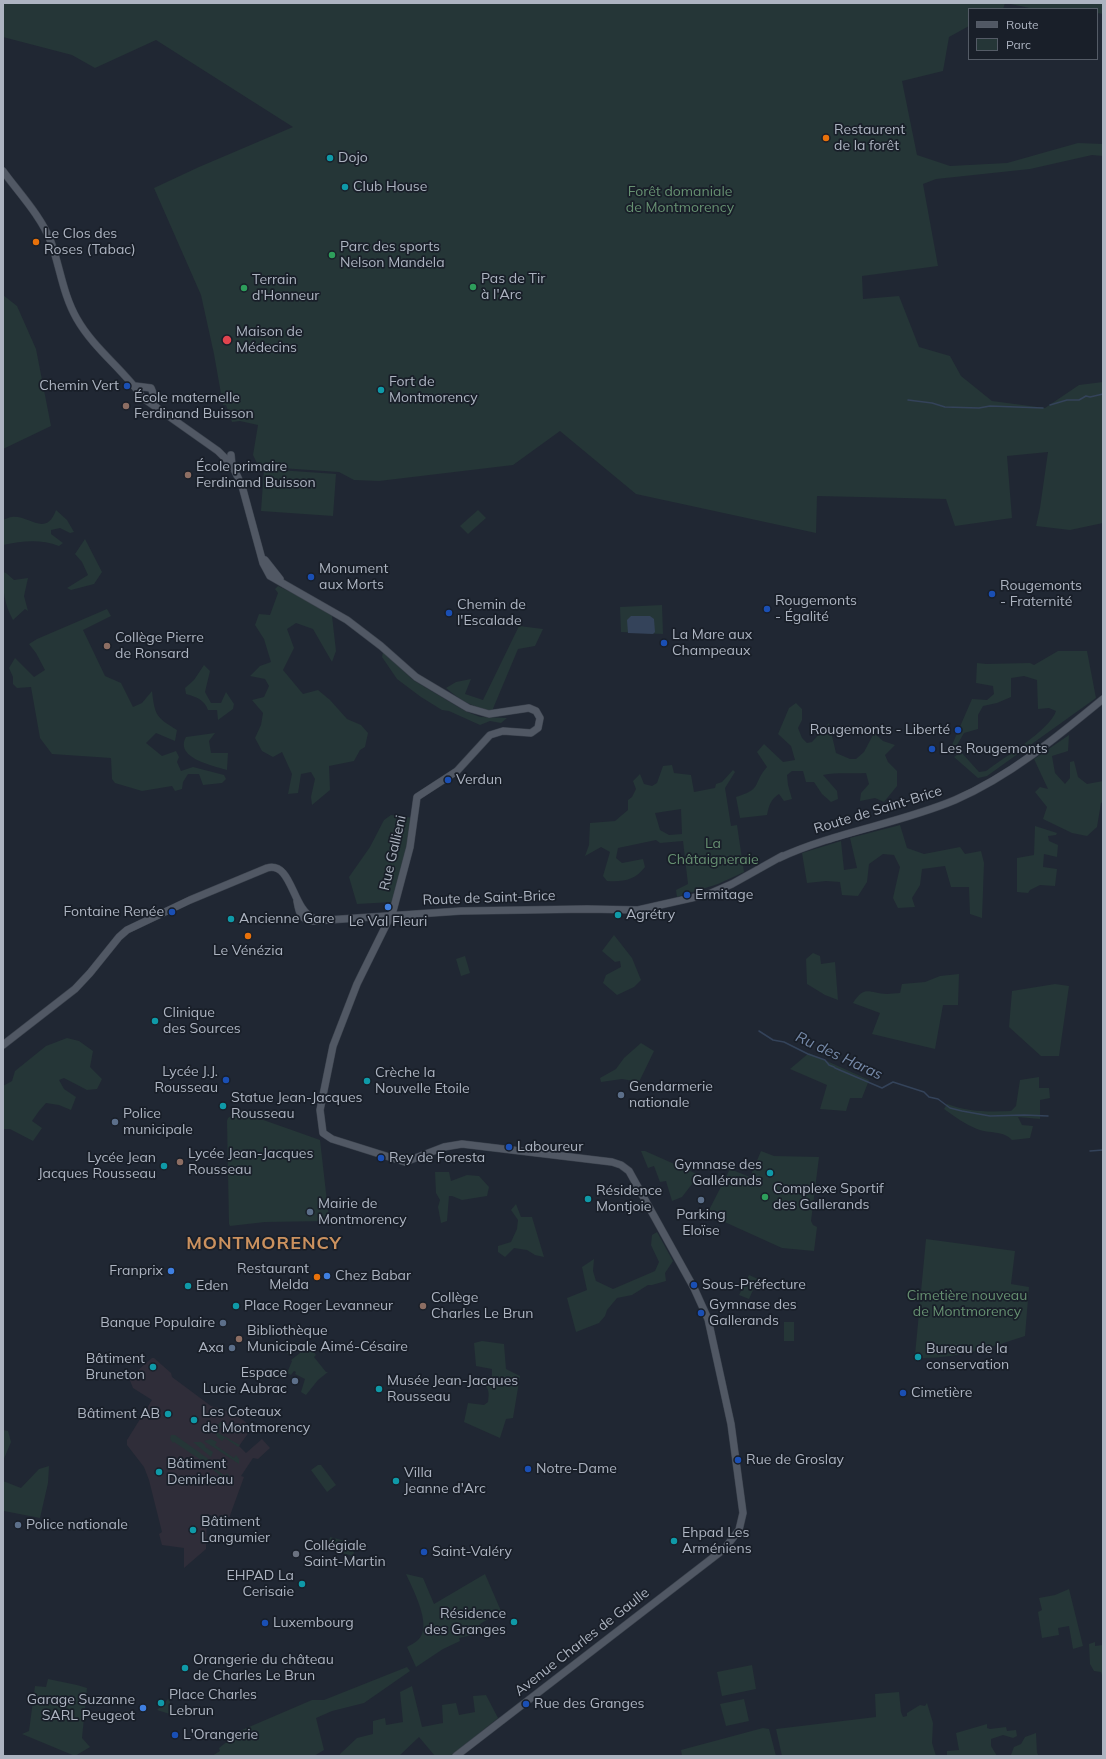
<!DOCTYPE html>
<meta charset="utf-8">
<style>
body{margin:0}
#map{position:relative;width:1106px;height:1759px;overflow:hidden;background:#202733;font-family:Mulish,sans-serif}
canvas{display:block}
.frame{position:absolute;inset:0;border:4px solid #adb4c1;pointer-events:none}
.legend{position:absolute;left:968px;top:8px;width:130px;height:52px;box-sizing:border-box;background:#191f29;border:1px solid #545b66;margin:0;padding:5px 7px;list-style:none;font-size:12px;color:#adb4c1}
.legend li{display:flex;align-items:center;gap:8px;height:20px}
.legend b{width:20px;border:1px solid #545b66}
</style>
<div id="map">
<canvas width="1106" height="1759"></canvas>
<div class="frame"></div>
<ul class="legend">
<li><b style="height:5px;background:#515864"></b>Route</li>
<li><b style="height:11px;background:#253637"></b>Parc</li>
</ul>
</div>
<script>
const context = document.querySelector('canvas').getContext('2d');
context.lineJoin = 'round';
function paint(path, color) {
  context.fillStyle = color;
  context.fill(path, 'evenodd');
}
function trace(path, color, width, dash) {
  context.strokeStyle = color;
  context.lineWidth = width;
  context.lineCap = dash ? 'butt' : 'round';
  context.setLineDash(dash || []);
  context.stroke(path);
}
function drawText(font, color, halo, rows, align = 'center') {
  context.font = font + ' Mulish,sans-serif';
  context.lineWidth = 3.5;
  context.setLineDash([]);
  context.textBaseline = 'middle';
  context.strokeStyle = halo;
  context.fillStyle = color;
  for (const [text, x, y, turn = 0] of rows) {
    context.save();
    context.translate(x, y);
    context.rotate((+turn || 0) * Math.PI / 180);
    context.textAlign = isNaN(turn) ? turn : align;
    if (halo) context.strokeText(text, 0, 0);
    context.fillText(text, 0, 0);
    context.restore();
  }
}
const medical = new Path2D(`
 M152,1358H154L171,1373L172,1377L211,1406L228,1411L243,1420L252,1428L239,1446L246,1453L262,1439L270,1448L258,1459L253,1458L241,1476L244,1477L228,1521L207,1514L206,1549L184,1568V1548L162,1545L159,1534L162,1532L149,1480L144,1467L127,1445V1440L152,1400L133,1388L129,1378Z`);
const green = new Path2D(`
 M3,3H1005L1003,9H969V26L949,37L943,71L902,81L917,155L950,166L1007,163L1078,143L1103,144V156L1092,155L1030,169L936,179L923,184L938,266L862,276L863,299L899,296L919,347L950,356L961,376L992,401L1045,408L1079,385L1103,382V523L1070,530L1036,526L1040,508L1048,452L1007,456L1012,518L955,526L946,499L817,496L816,533L636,494L560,431L513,465L379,481L354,480L339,472L266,467L258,465L253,455L258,425L240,421L232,422L226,405H223L214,354L201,295L154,188L199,167L293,127L156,40L95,68L72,55L3,37Z
 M1006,3H1103V14L1097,13V9H1034Z
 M3,295L17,306L36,349L51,426L3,449Z
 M264,469L336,474L333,516L261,511Z
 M56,510L67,520L74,532L70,533L60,528L51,530V534L63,543L59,546C40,539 23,541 3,545V520C6,519 9,517 12,517C29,515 46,538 56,510Z
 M478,510L486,518L468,534L460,526Z
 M85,539L102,572L94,584L71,590L67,588L88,575L82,562L75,554Z
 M3,572L6,573L14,580L28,578L24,596L28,611L25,609L13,620C4,604 3,590 3,572Z
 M278,586L309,601L332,616L336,651L332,662L313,629L296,623L287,629L294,648L283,670L303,694L318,690L330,700L347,719L361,725L368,733L365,747L360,750L354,761L329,766L330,790L312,805L311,797L315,779L311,772L301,774L298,793L288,794L292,774L282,752L273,757L262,751L255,738L261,725L263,713L252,700L264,697L269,686L265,679L250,676L260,666L271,662L264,639L255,625L259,614L270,615L278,593L275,589Z
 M662,605L663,634L621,632L620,607Z
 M107,609L111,616L83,630L105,676L121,683L133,707L142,703L152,691C155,716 156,717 177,730L175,741L156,733L146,743L162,756L176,751L179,757L177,762L181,771L193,767L224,775L226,779L222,783L203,785L199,774H188L183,782L182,789L175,791L172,786L142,791L115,783L112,779L111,758L52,754L40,738L31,687L17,688L13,684V677L9,668L15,658L34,677L45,670L36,653L29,644L37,639Z
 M519,626L543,629L535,646L518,649L492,711C473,707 461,701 446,688L456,682L471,679L465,694L483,700Z
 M1058,651H1087L1096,698L987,776L978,778L954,757L961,752L979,772L986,771C1003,758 1050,730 1056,711L1049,708L1038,709L1037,680L1024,676L1011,678V697L997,703L983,706L978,715V729L964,733L957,745H952L972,699L987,700L994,694L993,686L976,683L977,663L986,664L1030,663L1034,665Z
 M383,652L413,680L465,711L480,717L507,718L501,723L490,721L480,725L449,711L442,710L421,697L397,679L382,657Z
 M204,665L210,671L205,692L211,703H221L226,692L234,704L233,709L218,720L217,710H208C204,699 196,697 186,694L185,688L194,680Z
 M796,703L802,709V720L798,728L802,738L807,743L812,742L829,723L836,753L850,759H856L864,752L874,733L883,741L895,745L885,755L888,762L897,771V786L884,802L875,798L860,801L861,793L869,784L866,773C851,774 838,772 823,775L837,791L838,799L831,802L822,794L814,782H806L803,771H792L787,775L788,785L792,799L784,801L779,794C771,799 769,805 767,815L740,818L736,797C763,789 752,784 767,767L757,752L764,744L783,762L795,760L791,746L778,734L789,708Z
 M215,733L209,741L211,753H228L227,770C214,766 174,758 186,737Z
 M1069,735L1068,751L1052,756L1055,773L1065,784L1070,778V762L1074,761L1078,777L1087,784L1103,781V802L1101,803L1097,827L1087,836L1072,833L1043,819L1047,807L1035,792L1040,787L1048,789L1034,759Z
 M672,765L674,773L691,775L694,792L715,788L716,784L722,782L733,770L735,772L725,788L731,826L737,825L744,872L718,884L677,897L676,890L688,884L683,841L660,843L656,840L618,848L616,858L622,863L643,859L645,867C635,880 624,882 607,881L603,876L610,852L601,847L585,856L589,845L590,823L615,821L628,810V800L632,797L636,789L633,781L640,774L644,784L652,786L657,783L663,766ZM681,809L682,834L669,835L660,830L655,813Z
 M391,815L414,818L409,845L393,902L357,904L349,877L370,847L384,820Z
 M900,825L907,848L924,854L960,847L965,854L981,851L984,863L982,918L970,914L969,887H951L945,866L922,869L920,885L912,898L915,907L898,908L893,898L900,867L894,855L883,854L869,864L867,882L858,896L842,895L840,882L826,881L807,883L802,853L841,841L844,870L857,868L850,838Z
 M1035,826L1057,833L1056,835L1048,836L1049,841L1058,845L1057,857L1044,854L1043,867L1057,869L1055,886L1040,885L1030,890L1028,893L1017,892V858L1034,855Z
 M614,935L632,958L641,980L634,987L617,995L603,983L606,975L621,967L620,961L615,962L602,951Z
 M813,953L820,956L821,964L835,962L838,1000L825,995L807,984L806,959Z
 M465,956L470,973L461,976L456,959Z
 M959,974L958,1005H943L935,1049L872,1034L880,1013L853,1003C865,984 870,994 887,994C891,994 895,993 900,993L902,984L925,982L940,976Z
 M1055,984L1069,986L1059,1056H1041L1009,1027L1012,991Z
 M67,1038L79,1041L93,1051L90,1067L102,1079L97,1089L87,1090L64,1078L59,1080L64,1089L76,1097L71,1110L59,1105L46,1103L39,1111L32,1121L42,1128L33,1141L10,1129H3V1086L12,1081L15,1071L46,1046Z
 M641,1043L654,1051L639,1082L622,1079L601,1082L600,1078L616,1069L624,1058Z
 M809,1053L869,1080L862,1098H850L846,1111L820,1109L827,1085L790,1069Z
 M1039,1077V1088H1049L1050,1098L1040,1100V1119L1018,1117L1022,1125L1033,1126L1030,1138L1012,1140C1003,1130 989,1134 977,1129C965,1124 955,1117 944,1109L947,1104C969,1112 988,1112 1011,1111L1016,1106L1020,1080Z
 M238,1111L320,1140L329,1219L328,1221L265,1222L230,1226L229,1224L227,1121L228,1118Z
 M641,1151H645L699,1175L682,1197L672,1201L666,1181L660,1182L654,1166L648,1168Z
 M761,1151L774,1156L819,1157L811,1221L813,1225L817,1227L814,1251L782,1248L707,1214L730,1169L750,1177Z
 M435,1172H449L451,1181L467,1175L479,1176L489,1187L487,1196L462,1200L452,1196H449L447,1221L441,1223L438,1207L440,1200L436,1193Z
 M516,1204L521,1217H532L544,1257L535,1255L527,1250L514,1248L505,1257L498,1252V1246L511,1242L517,1229L518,1220L511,1210Z
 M657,1232L673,1261L665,1273L666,1281L652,1285H648L632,1295L617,1298L607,1310L605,1316L599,1323L576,1332L567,1298L587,1290L582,1267L594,1259L593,1271L596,1281L613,1289L655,1271L659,1262L651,1245L652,1235Z
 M926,1239L1015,1251L1011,1284L1029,1287L1025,1336C991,1347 957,1359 920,1358V1356L915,1355Z
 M749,1275L758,1279L749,1299L739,1295Z
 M784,1322H794V1341H784Z
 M482,1341L504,1344L506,1369L520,1376L513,1418L506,1419L500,1438L464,1422L468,1403L484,1405L488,1402C489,1394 490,1388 482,1383L481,1379L492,1376V1369L476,1366L474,1343Z
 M296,1342L299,1347L307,1342L316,1355L314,1357L326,1372H328L318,1380L306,1395L301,1392L305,1379L295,1374L296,1372L294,1371L291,1375L287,1373L292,1361L291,1360L300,1353L297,1350L289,1355L286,1352L290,1346L294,1348L293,1345Z
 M220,1422L224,1423L221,1425L218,1433L240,1445L238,1447L225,1438L222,1441L217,1437L215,1430Z
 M3,1430L8,1431L11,1442L3,1461Z
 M171,1435H175L207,1458L209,1460L207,1463L225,1476L227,1473L229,1476L222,1477L201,1460L174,1442L173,1443L170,1439Z
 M211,1439L217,1442L215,1445L234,1458L236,1455L239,1459V1464L204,1441Z
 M193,1442H201L205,1445V1447L213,1452L211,1457Z
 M318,1465H321L336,1485L327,1492L311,1470Z
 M49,1466L48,1483L40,1518L4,1511L3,1514V1481L21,1488L39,1469Z
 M330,1537L356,1544L353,1556L327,1549Z
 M406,1574L423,1578L434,1604L485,1574L501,1611L480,1624L472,1635L459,1638L460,1641L443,1649L416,1667L407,1647C410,1645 415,1643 418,1640C433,1626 413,1590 406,1574Z
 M1069,1589L1083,1646L1073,1649L1069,1626L1058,1628L1059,1635L1042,1638L1038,1612L1042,1610L1039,1598L1055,1595Z
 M1095,1642V1646L1103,1645V1679L1101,1672L1094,1671L1090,1664L1089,1644Z
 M752,1665L756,1689L722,1696L717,1672Z
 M407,1667L410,1671L364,1703L332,1711L316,1718L324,1750L314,1756H212L220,1751L219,1748L242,1730L312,1700H324Z
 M48,1679L77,1685L87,1688L82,1738L90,1747L75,1756L22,1734L29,1731L35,1686L46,1687Z
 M412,1686L422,1727L443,1723L442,1705L456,1703L459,1715L475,1712L473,1696L486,1695L498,1718L451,1756H435L419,1737L399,1756H340V1754L357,1738L373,1734V1721L385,1718L386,1725L403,1722L400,1692Z
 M899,1692L901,1712L903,1717L907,1716V1713L920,1705L925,1706L927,1703L933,1723L932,1743L936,1756H782L776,1729L876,1717L875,1694Z
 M169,1698L173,1715L157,1710Z
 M744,1699L749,1721L726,1726L720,1704Z
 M987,1724V1728L990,1729L1006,1727L1007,1731L1016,1730L1017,1736L1013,1738L1003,1735L991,1739V1746L997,1756L1011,1755L1014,1747L1021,1744L1025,1737L1036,1733L1037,1753L1039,1756H947V1751L959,1750L956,1733Z
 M763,1728L769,1729L776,1756H682L681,1750Z`);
const water = new Path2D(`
 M631,616H650L654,619L655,632L653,634L628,633L627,620Z`);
const stream = new Path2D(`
 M908,400L932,403L945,407L979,408L990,406L1043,408
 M1050,405L1067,400H1079L1086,396L1090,397L1103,394
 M759,1031L773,1040L784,1042L808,1054L825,1060L829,1065L834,1067L835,1068L882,1088L893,1082L924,1092L929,1097L938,1099L950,1108L962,1111L990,1116L1024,1115L1048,1116
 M1090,1151L1103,1150`);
const major = new Path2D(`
 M3,171C19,193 41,216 51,242C60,267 63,295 77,319C94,349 125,371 143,398L218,451L232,465
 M135,386L151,388L153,393L152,400L155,404
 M231,455L232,465L242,486L263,563L270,576L347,620L381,646L416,677L468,708L489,714L529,708L536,711L540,718L538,728L531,733L503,731L490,735L457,771L417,797L410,847L393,911L357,984L333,1046L320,1110L323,1133L332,1139L405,1162L444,1147L462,1144L612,1162L621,1165L629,1171L694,1288L708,1319L731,1424L743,1513L739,1530L725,1548
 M265,560L280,579
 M779,858C835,832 898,824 955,800C1010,776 1057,737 1103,699
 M297,901C299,912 300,920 313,921L461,911L587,909L638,910L709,894L732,884L782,856
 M3,1045L75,989L90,973L119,937L127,930L190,900L267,868C292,861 292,909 313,918
 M456,1756L728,1546`);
const markers = [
 [826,138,4,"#e8710a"],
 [330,158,4,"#0f9aa8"],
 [345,187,4,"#0f9aa8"],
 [36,242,4,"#e8710a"],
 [332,255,4,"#2e9e5b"],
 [473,287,4,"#2e9e5b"],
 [244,288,4,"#2e9e5b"],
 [227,340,5,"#e0444e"],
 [127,386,4,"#1a4fb4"],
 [381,390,4,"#0f9aa8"],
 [126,406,4,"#8d6e63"],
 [188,475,4,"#8d6e63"],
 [311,577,4,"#1a4fb4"],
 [992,594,4,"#1a4fb4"],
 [767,609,4,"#1a4fb4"],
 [449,613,4,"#1a4fb4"],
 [664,643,4,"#1a4fb4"],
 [107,646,4,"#8d6e63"],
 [958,730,4,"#1a4fb4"],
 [932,749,4,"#1a4fb4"],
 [448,780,4,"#1a4fb4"],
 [687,895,4,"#1a4fb4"],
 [388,907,4,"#3f7fe0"],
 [172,912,4,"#1a4fb4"],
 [618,915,4,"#0f9aa8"],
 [231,919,4,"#0f9aa8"],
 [248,936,4,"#e8710a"],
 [155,1021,4,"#0f9aa8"],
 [226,1080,4,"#1a4fb4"],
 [367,1081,4,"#0f9aa8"],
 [621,1095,4,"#5c6f8a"],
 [223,1106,4,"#0f9aa8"],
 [115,1122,4,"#5c6f8a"],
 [509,1147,4,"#1a4fb4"],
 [381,1158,4,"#1a4fb4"],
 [180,1162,4,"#8d6e63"],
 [164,1166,4,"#0f9aa8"],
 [770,1173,4,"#0f9aa8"],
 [765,1197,4,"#2e9e5b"],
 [588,1199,4,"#0f9aa8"],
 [701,1200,4,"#5c6f8a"],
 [310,1212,4,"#5c6f8a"],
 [171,1271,4,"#3f7fe0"],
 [327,1276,4,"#3f7fe0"],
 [317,1277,4,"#e8710a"],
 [694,1285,4,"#1a4fb4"],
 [188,1286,4,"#0f9aa8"],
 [236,1306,4,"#0f9aa8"],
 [423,1306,4,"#8d6e63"],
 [701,1313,4,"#1a4fb4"],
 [223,1323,4,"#5c6f8a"],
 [239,1339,4,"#8d6e63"],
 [232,1348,4,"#5c6f8a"],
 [918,1357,4,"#0f9aa8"],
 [153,1367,4,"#0f9aa8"],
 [295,1381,4,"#5c6f8a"],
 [379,1389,4,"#0f9aa8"],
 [903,1393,4,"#1a4fb4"],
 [168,1414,4,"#0f9aa8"],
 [194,1420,4,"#0f9aa8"],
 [738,1460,4,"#1a4fb4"],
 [528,1469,4,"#1a4fb4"],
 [159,1472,4,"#0f9aa8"],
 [396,1481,4,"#0f9aa8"],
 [18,1525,4,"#5c6f8a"],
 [193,1530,4,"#0f9aa8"],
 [674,1541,4,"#0f9aa8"],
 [424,1552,4,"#1a4fb4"],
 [296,1554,4,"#6b7280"],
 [302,1584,4,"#0f9aa8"],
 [514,1622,4,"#0f9aa8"],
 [265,1623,4,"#1a4fb4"],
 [185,1668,4,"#0f9aa8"],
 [161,1703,4,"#0f9aa8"],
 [526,1704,4,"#1a4fb4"],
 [143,1708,4,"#3f7fe0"],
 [175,1735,4,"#1a4fb4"]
];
const poiNames = [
 ["Restaurent",834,130],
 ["de la forêt",834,146],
 ["Dojo",338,158],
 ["Club House",353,187],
 ["Le Clos des",44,234],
 ["Roses (Tabac)",44,250],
 ["Parc des sports",340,247],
 ["Nelson Mandela",340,263],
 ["Pas de Tir",481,279],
 ["à l'Arc",481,295],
 ["Terrain",252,280],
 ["d'Honneur",252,296],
 ["Maison de",236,332],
 ["Médecins",236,348],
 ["Fort de",389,382],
 ["Montmorency",389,398],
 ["Chemin Vert",119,386,"right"],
 ["École maternelle",134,398],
 ["Ferdinand Buisson",134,414],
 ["École primaire",196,467],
 ["Ferdinand Buisson",196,483],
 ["Monument",319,569],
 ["aux Morts",319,585],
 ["Rougemonts",1000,586],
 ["- Fraternité",1000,602],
 ["Rougemonts",775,601],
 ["- Égalité",775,617],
 ["Chemin de",457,605],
 ["l'Escalade",457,621],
 ["La Mare aux",672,635],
 ["Champeaux",672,651],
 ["Collège Pierre",115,638],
 ["de Ronsard",115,654],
 ["Rougemonts - Liberté",950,730,"right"],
 ["Les Rougemonts",940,749],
 ["Verdun",456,780],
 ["Ermitage",695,895],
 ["Fontaine Renée",164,912,"right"],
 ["Agrétry",626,915],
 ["Ancienne Gare",239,919],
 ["Le Val Fleuri",388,922,"center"],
 ["Le Vénézia",248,951,"center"],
 ["Clinique",163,1013],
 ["des Sources",163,1029],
 ["Lycée J.J.",218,1072,"right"],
 ["Rousseau",218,1088,"right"],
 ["Crèche la",375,1073],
 ["Nouvelle Etoile",375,1089],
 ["Gendarmerie",629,1087],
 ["nationale",629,1103],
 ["Statue Jean-Jacques",231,1098],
 ["Rousseau",231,1114],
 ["Police",123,1114],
 ["municipale",123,1130],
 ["Laboureur",517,1147],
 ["Lycée Jean-Jacques",188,1154],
 ["Rousseau",188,1170],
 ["Lycée Jean",156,1158,"right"],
 ["Jacques Rousseau",156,1174,"right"],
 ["Rey de Foresta",389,1158],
 ["Gymnase des",762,1165,"right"],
 ["Gallérands",762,1181,"right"],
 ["Complexe Sportif",773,1189],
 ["des Gallerands",773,1205],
 ["Résidence",596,1191],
 ["Montjoie",596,1207],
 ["Mairie de",318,1204],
 ["Montmorency",318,1220],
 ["Parking",701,1215,"center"],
 ["Eloïse",701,1231,"center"],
 ["Restaurant",309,1269,"right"],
 ["Melda",309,1285,"right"],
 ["Franprix",163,1271,"right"],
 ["Chez Babar",335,1276],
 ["Sous-Préfecture",702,1285],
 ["Eden",196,1286],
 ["Collège",431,1298],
 ["Charles Le Brun",431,1314],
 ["Gymnase des",709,1305],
 ["Gallerands",709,1321],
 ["Place Roger Levanneur",244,1306],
 ["Banque Populaire",215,1323,"right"],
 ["Bibliothèque",247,1331],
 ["Municipale Aimé-Césaire",247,1347],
 ["Axa",224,1348,"right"],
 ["Bureau de la",926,1349],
 ["conservation",926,1365],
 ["Bâtiment",145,1359,"right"],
 ["Bruneton",145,1375,"right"],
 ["Espace",287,1373,"right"],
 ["Lucie Aubrac",287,1389,"right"],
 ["Musée Jean-Jacques",387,1381],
 ["Rousseau",387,1397],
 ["Cimetière",911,1393],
 ["Les Coteaux",202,1412],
 ["de Montmorency",202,1428],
 ["Bâtiment AB",160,1414,"right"],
 ["Rue de Groslay",746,1460],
 ["Bâtiment",167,1464],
 ["Demirleau",167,1480],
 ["Notre-Dame",536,1469],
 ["Villa",404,1473],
 ["Jeanne d'Arc",404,1489],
 ["Bâtiment",201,1522],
 ["Langumier",201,1538],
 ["Police nationale",26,1525],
 ["Ehpad Les",682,1533],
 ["Arméniens",682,1549],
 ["Collégiale",304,1546],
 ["Saint-Martin",304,1562],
 ["Saint-Valéry",432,1552],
 ["EHPAD La",294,1576,"right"],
 ["Cerisaie",294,1592,"right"],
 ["Résidence",506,1614,"right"],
 ["des Granges",506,1630,"right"],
 ["Luxembourg",273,1623],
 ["Orangerie du château",193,1660],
 ["de Charles Le Brun",193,1676],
 ["Place Charles",169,1695],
 ["Lebrun",169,1711],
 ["Garage Suzanne",135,1700,"right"],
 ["SARL Peugeot",135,1716,"right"],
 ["Rue des Granges",534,1704],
 ["L'Orangerie",183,1735]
];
const parkNames = [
 ["Forêt domaniale",680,192],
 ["de Montmorency",680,208],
 ["La",713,844],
 ["Châtaigneraie",713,860],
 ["Cimetière nouveau",967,1296],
 ["de Montmorency",967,1312]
];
const streetNames = [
 ["Route de Saint-Brice",878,810,-17],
 ["Rue Gallieni",393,853,-77],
 ["Route de Saint-Brice",489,898,-2],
 ["Avenue Charles de Gaulle",582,1642,-38]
];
const waterNames = [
 ["Ru des Haras",839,1056,25]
];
const districtNames = [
 ["MONTMORENCY",264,1244]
];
paint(medical, '#2f2d39');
paint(green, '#253637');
paint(water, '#34435a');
trace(stream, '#34435a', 1.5);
trace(major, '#3c434e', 8);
trace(major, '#515864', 7);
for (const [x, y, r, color] of markers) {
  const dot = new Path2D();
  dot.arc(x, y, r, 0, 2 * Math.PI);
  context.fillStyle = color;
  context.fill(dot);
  trace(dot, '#191f29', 1.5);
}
drawText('14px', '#adb4c1', '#191f29', poiNames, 'left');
drawText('14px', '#669071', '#191f29', parkNames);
drawText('14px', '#adb4c1', '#191f29', streetNames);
drawText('italic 15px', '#768aa9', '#191f29', waterNames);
context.letterSpacing = '1px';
drawText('bold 18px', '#cb915e', '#191f29', districtNames);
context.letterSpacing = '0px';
</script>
